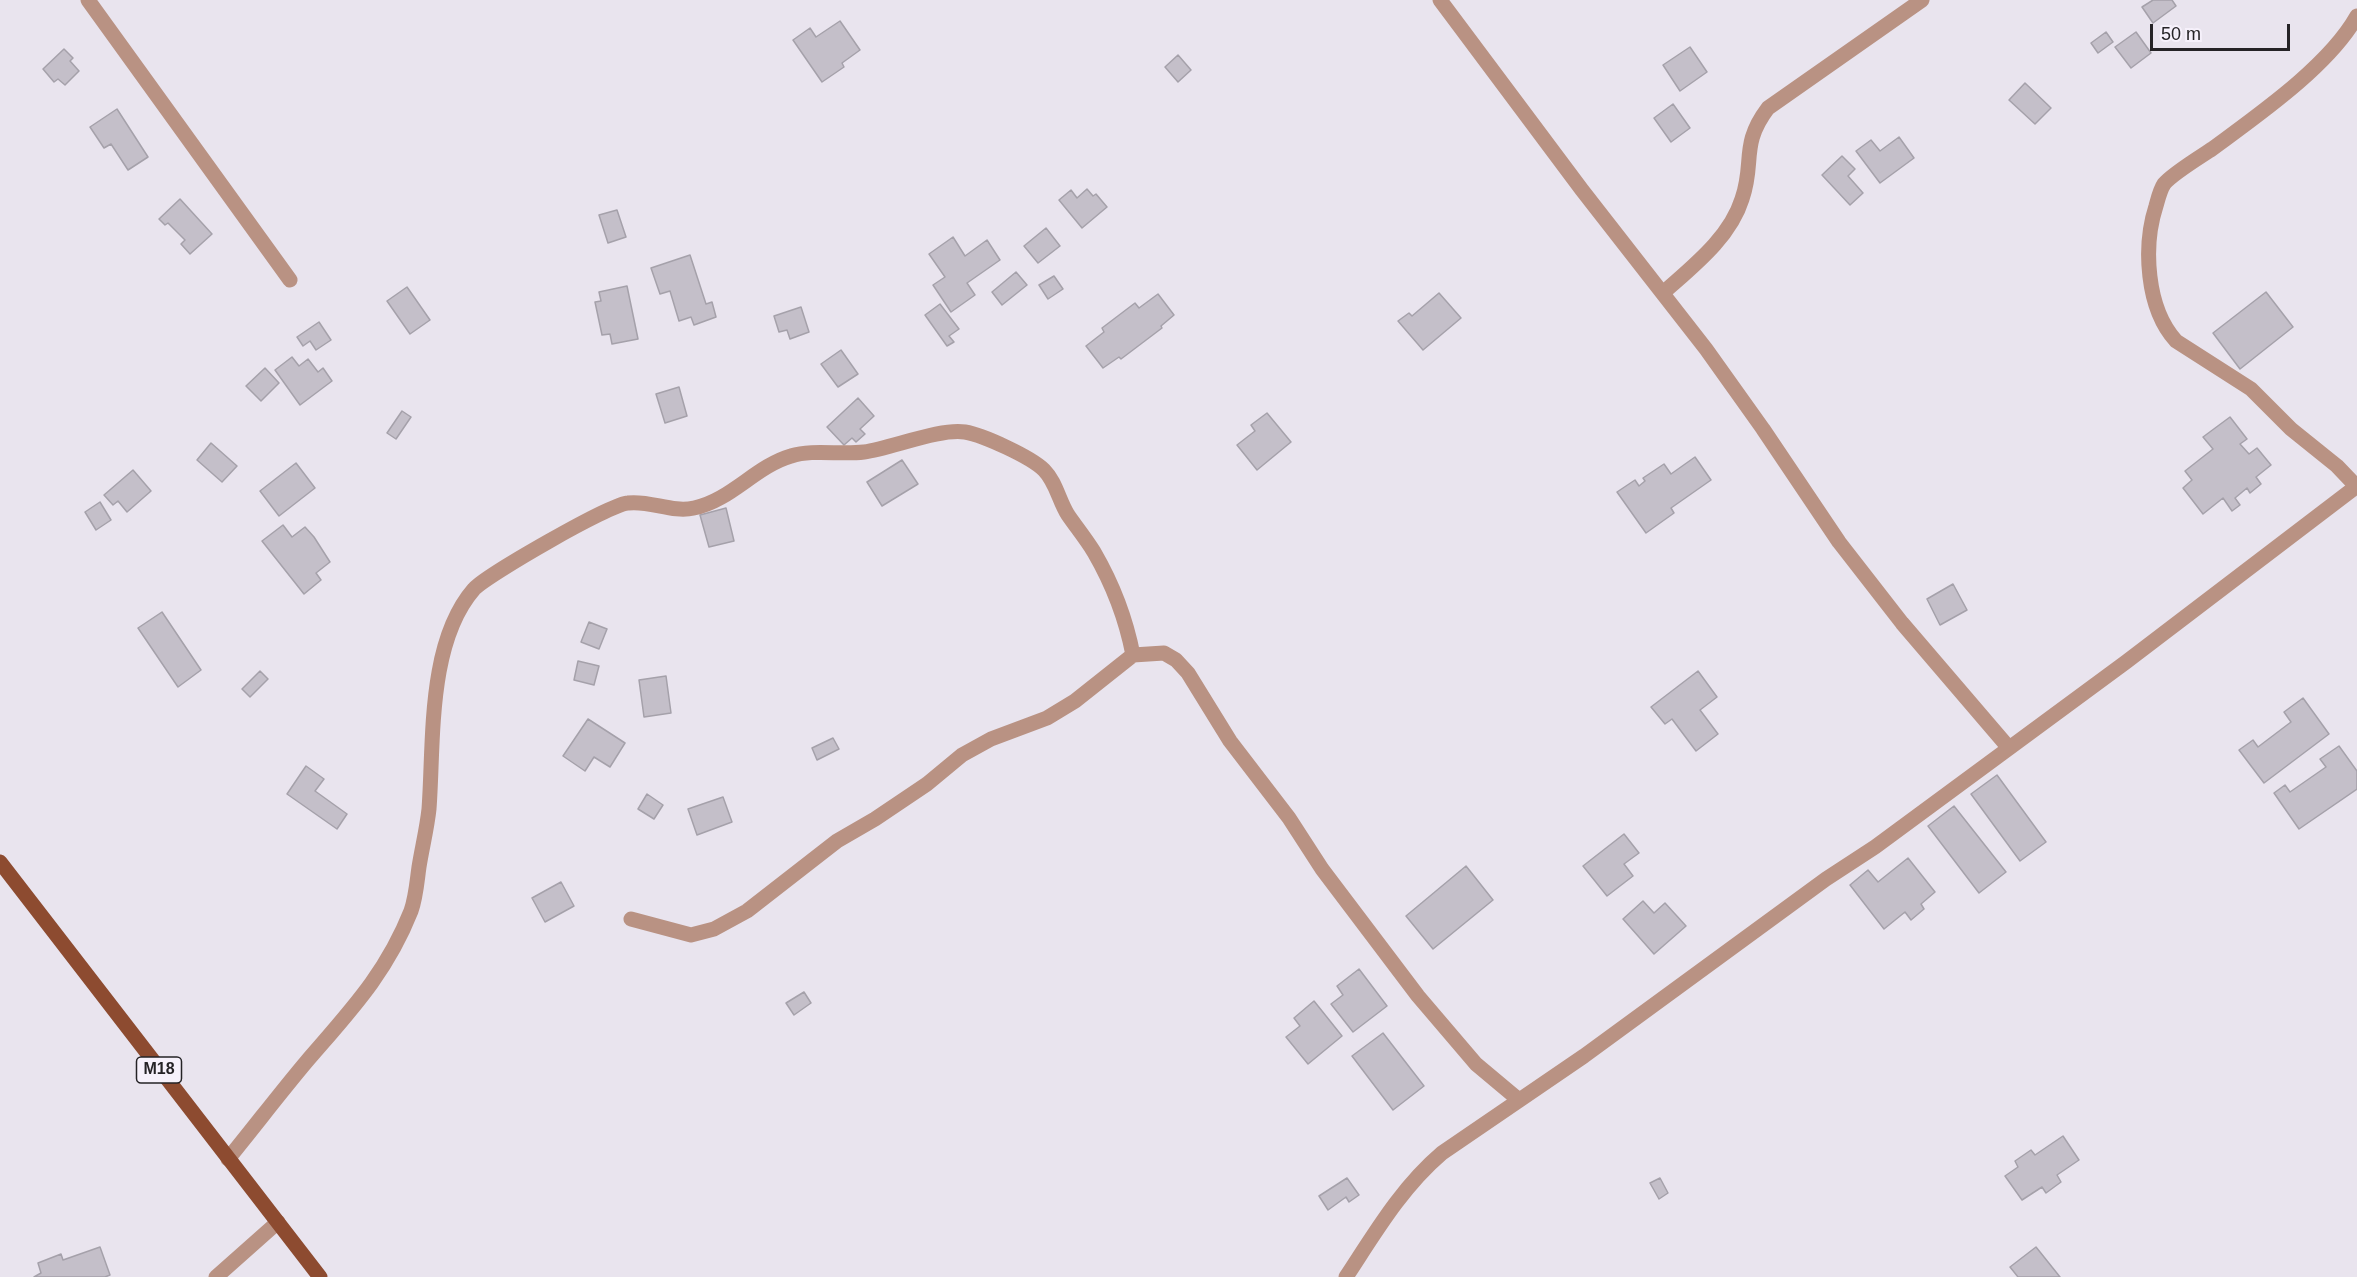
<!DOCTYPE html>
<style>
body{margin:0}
#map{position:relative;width:2357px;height:1277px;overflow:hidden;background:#e9e4ee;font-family:Arial,sans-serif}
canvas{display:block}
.scale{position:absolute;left:2150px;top:24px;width:140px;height:27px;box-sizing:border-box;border:3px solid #252326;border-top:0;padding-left:8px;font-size:18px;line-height:21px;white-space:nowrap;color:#252326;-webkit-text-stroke:4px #f6f1fb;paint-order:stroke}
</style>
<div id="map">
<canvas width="2357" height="1277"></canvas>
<div class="scale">50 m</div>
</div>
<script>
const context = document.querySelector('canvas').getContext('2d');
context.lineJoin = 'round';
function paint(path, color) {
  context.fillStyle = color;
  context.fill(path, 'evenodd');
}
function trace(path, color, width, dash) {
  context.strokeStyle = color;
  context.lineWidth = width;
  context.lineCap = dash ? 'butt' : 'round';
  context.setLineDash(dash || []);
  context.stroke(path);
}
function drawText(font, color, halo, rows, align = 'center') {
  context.font = font + ' Arial,sans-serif';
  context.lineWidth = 4.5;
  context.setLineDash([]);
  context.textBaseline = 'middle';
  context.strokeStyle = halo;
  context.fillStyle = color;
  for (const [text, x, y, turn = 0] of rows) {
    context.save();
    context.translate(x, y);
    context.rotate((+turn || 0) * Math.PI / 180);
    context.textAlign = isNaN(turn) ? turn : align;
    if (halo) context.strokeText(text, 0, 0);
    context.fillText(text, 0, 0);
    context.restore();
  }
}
const building = new Path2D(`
 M2153,0H2172L2176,6L2153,23L2142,7Z
 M840,21L860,50L842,63L844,67L822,82L793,40L810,28L816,37Z
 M2106,32L2113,42L2098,53L2091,43Z
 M2136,32L2151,53L2131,68L2115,47Z
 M1690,47L1707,72L1680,91L1663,65Z
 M64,49L73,58L70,61L79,71L65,85L58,79L54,82L43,69Z
 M1178,55L1191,70L1178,82L1165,67Z
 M2025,83L2051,108L2035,124L2009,100Z
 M1673,104L1690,128L1671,142L1654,118Z
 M117,109L148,157L128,170L111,144L104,148L90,127Z
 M1899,137L1914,158L1880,183L1856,151L1871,140L1880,151Z
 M1842,156L1855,169L1848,176L1863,193L1850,205L1822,175Z
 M1087,189L1093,196L1096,194L1107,207L1082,228L1059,200L1071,190L1077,198Z
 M180,199L212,234L190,254L181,244L185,240L168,223L165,225L159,219Z
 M617,210L626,237L608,243L599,215Z
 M1046,228L1060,246L1038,263L1024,246Z
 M953,237L965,256L987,240L1000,260L967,283L975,295L951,312L933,285L945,277L929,254Z
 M690,255L706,304L712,302L716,317L694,325L691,317L679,321L670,291L660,294L651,268Z
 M1016,272L1027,285L1002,305L992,292Z
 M1054,276L1063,289L1048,299L1039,285Z
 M627,286L638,339L612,344L610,334L602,335L595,302L601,301L599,292Z
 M407,287L430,320L410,334L387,301Z
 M2266,292L2293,327L2240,369L2213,333Z
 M1439,293L1461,318L1423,350L1398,321L1409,313L1412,316Z
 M1158,294L1174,315L1161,326L1162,328L1121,359L1119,357L1103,368L1086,346L1104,332L1102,328L1135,303L1139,308Z
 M940,304L959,329L949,336L954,342L947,346L925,315Z
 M801,307L809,332L790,339L787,330L779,332L774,316Z
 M319,322L331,340L316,350L310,341L303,346L297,337Z
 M841,350L858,374L838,387L821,364Z
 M292,357L299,366L308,359L318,372L323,368L332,381L300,405L275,370Z
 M265,368L279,383L261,401L246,386Z
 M679,387L687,416L665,423L656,394Z
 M858,398L874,416L860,429L865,434L856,442L852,438L844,445L827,427Z
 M402,411L411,417L396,439L387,433Z
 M1267,413L1291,442L1257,470L1237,445L1255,431L1251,425Z
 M2230,417L2247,439L2240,444L2249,454L2257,448L2271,465L2256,477L2261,484L2250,493L2247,488L2235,498L2240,505L2232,511L2223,498L2203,514L2183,488L2192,480L2185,471L2213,449L2203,437Z
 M211,443L237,466L222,482L197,460Z
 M1695,457L1711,480L1671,508L1674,513L1646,533L1617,492L1635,480L1639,486L1645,481L1643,478L1664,464L1671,474Z
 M902,460L918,484L882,506L867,482Z
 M296,463L315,488L279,516L260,491Z
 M133,470L151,491L127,512L118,501L113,505L104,495Z
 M100,502L111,520L96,530L85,512Z
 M726,508L734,541L709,547L700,515Z
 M283,525L292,537L305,527L314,537L330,562L316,573L321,580L304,594L262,541Z
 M1953,584L1967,610L1940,625L1927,599Z
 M162,612L201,670L178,687L138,628Z
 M589,622L607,629L599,649L581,642Z
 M578,661L599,666L594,685L574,680Z
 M260,671L268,679L250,697L242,689Z
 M1698,671L1717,697L1700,710L1718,734L1696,751L1672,719L1665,724L1651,707Z
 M666,676L671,713L644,717L639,680Z
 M2303,698L2329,734L2264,783L2239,750L2253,740L2258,747L2291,722L2284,712Z
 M588,719L625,743L610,767L594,757L585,771L563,756Z
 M833,738L839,749L817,760L812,748Z
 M2339,746L2357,771V789L2299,829L2274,793L2285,785L2290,792L2326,767L2320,759Z
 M306,766L324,779L315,791L347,814L337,829L287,794Z
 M1997,775L2046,842L2020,861L1971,794Z
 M647,794L663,805L654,819L638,809Z
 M723,797L732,822L697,835L688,809Z
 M1954,806L2006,872L1979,893L1928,826Z
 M1624,834L1639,853L1624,864L1633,876L1607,896L1583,866Z
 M1908,858L1935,892L1921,904L1924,909L1911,920L1905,912L1884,929L1850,885L1868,870L1878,882Z
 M1466,866L1493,900L1433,949L1406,916Z
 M561,882L574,906L545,922L532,898Z
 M1643,901L1654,913L1665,903L1686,926L1654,954L1623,919Z
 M1359,969L1387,1006L1353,1032L1331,1004L1343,995L1337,986Z
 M804,992L811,1003L794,1015L786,1003Z
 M1314,1001L1342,1036L1308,1064L1286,1037L1300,1026L1294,1018Z
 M1383,1033L1424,1086L1393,1110L1352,1056Z
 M2063,1136L2079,1160L2057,1175L2061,1182L2046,1193L2042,1187L2022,1200L2005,1176L2018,1167L2015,1161L2031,1150L2035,1155Z
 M1347,1178L1359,1195L1349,1202L1346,1197L1328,1210L1319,1196Z
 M1660,1178L1668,1193L1659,1199L1650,1183Z
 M100,1247L110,1275L105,1277H34L41,1273L38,1263L61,1254L63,1260Z
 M2036,1247L2060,1277H2018L2010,1267Z`);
const minor = new Path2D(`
 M88,0L290,280
 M1440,0L1582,190L1706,349L1763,429L1839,542L1902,623L2009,748
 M1663,293C1692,267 1730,238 1742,199C1755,162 1740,145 1768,108L1922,0
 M2357,487L2337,466L2291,429L2251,389L2176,341C2146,308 2143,246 2156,206C2158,199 2160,190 2164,184C2172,174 2200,157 2212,149C2258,115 2329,66 2357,16
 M631,919L691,935L714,929L747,911L837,841L875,819L927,784L962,755L991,739L1047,718L1075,701L1133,655L1164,653L1176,660L1188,673L1230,741L1289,818L1322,869L1418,996L1476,1064L1519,1100
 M228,1159C255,1126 280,1093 307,1061C350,1011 386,974 411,911C416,897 417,881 419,867C422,848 427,828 429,809C434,742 427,643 474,589C487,575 610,504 628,503C650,500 672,513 694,508C730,501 756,466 791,456C813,449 840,455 864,452C892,448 940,428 965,432C983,435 1031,457 1044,470C1056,482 1059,501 1068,515C1077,528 1086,539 1094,552C1112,583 1126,619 1133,655
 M216,1277L278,1222
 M1346,1277C1375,1233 1401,1188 1442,1153L1584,1056L1826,879L1875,847L2126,662L2357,486`);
const major = new Path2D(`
 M0,862L320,1277`);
const shields = [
 [159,1070,45]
];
const shieldNames = [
 ["M18",159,1070]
];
paint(building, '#c4bfc9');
trace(building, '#a5a1aa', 1.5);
trace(minor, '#b99283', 15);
trace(major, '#8d4b30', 15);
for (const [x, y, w] of shields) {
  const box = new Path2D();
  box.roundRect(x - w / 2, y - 13, w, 26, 4.5);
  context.fillStyle = '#f6f1fb';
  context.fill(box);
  trace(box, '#252326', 1.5);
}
drawText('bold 16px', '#252326', null, shieldNames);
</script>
